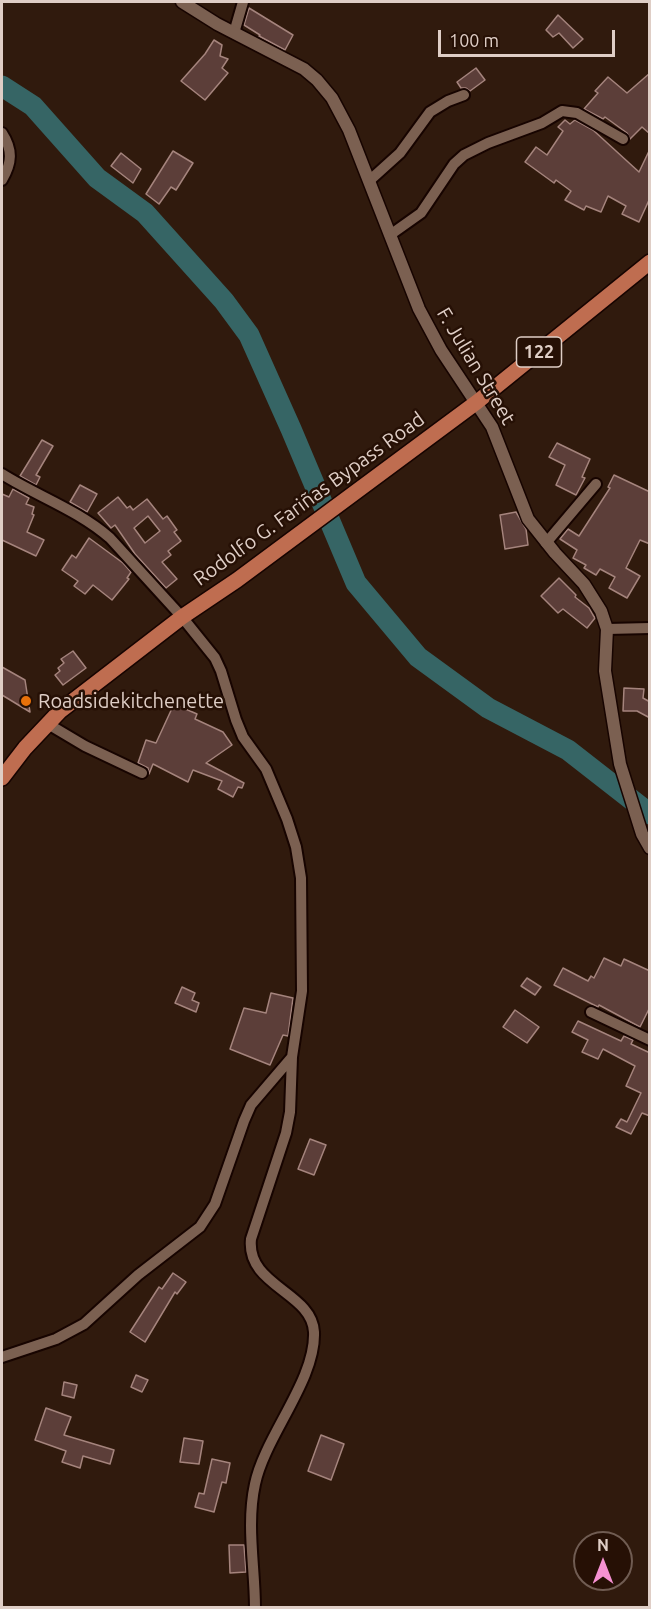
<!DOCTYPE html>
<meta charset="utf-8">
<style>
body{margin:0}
#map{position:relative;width:651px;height:1609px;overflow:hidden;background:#301a0d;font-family:Ubuntu,sans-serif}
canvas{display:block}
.frame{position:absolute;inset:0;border:3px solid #dfcec6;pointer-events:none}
.north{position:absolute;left:573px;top:1531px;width:60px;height:60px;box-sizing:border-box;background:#261005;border:2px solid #705c52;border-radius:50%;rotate:0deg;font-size:16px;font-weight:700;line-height:24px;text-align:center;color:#dfcec6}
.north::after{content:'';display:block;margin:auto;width:21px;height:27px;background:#f591d2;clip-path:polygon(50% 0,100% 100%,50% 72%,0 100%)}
.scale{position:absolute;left:438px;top:30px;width:177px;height:27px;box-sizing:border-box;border:3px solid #dfcec6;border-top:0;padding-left:8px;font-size:18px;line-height:21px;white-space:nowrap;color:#dfcec6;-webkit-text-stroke:4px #261005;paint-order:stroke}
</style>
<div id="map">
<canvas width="651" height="1609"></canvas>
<div class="frame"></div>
<div class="north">N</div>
<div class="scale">100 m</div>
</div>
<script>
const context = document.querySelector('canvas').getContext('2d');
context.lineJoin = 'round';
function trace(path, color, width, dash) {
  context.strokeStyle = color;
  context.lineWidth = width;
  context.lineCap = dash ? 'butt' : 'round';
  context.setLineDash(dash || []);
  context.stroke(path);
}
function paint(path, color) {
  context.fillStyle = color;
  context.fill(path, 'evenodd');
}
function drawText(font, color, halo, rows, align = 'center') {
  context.font = font + ' Ubuntu,sans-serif';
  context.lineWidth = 5;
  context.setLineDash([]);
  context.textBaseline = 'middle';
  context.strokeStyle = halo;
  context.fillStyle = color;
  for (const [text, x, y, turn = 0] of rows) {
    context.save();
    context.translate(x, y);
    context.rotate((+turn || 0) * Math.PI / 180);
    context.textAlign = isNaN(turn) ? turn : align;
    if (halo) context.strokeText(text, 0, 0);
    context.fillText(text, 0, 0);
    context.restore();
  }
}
const river = new Path2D(`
 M2,86L33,106L97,178L145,213L224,301L249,335L291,429L356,583L418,657L488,708L568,750L650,814`);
const building = new Path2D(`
 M249,8L293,35L285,50L259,36L260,35L244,25Z
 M558,15L583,39L573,48L559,33L553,37L546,30Z
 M214,40L222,45L220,56L228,59L222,68L228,73L205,100L181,81L205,54Z
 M476,68L485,80L470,91L466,88H461L457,82Z
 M650,73V134L642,127L630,139L627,133L605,117L603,119L584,109L598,93L595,91L608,77L627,93Z
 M565,120L570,124L575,120L593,130L639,172L650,149V198L639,222L622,214L626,206L608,196L601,212L586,206L584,210L565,200L571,191L556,180L554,183L525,162L536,147L547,155L563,131L558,127Z
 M173,151L193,163L176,190L171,187L159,204L146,194Z
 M121,153L141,169L133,183L111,166Z
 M42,440L53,446L36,475L40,477L36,485L20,476Z
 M557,443L590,459L582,477L585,478L576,495L556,485L565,465L549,457Z
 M614,475L650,492V544L640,540L626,568L640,576L627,598L609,588L615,577L600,569L596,575L584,568L586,565L573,558L577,550L560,539L568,529L579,536L610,488L608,487Z
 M80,485L97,494L87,512L70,502Z
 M13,489L29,498L26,504L34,507L32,514L34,515L27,532L44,540L36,556L2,540V494L9,497Z
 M118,497L127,508L130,506L133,510L147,499L163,519L167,516L177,530L174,532L181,541L168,551L171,555L162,562L177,579L166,588L135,554L115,525L111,528L98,513ZM148,516L160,531L145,543L134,528Z
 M516,512L526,529L528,545L505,549L500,515Z
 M89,538L123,563L131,572L127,578L129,579L112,600L93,585L85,594L74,586L78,581L62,570L72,555L76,558Z
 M559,578L576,595L575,597L589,608L593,615L595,618L587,628L563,609L558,613L541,596Z
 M73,651L86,668L63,685L55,675L60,671L58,668L64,663L61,659Z
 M2,667L25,680L30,712L2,695Z
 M624,688L644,689L643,698L650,702V718L637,711H623Z
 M174,704L197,714L195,719L223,732L232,745L206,763L244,783L242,788L238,787L233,797L218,789L222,781L193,770L188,782L153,764L149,774L148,768L138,763L146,740L156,743Z
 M604,958L621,966L624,959L650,971V1007L640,1027L599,1005L598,1007L554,985L563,968L588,981L591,976L594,978Z
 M527,978L541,987L535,995L521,986Z
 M182,987L195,993L192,1000L199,1003L196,1012L175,1003Z
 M271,993L293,998L288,1036L283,1035L270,1065L230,1049L244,1008L266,1013Z
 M515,1010L539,1027L527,1043L503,1027Z
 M578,1021L621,1041L624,1036L633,1040L631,1044L650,1053V1116L642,1113L631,1134L616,1127L621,1119L627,1122L641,1093L626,1086L635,1066L603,1049L598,1059L582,1052L588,1040L572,1032Z
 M310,1139L326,1145L314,1175L298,1169Z
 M173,1273L186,1282L177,1294L175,1292L145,1342L130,1332L159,1287L162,1289Z
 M136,1375L148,1380L142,1392L131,1387Z
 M64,1382L77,1385L74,1398L62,1395Z
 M46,1408L71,1417L64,1435L114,1450L110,1464L83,1456L80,1468L62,1462L66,1451L35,1440Z
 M321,1435L344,1444L331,1480L308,1471Z
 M184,1438L203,1441L199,1464L180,1462Z
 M212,1459L230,1463L226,1483L222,1482L214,1512L195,1507L199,1493L204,1494Z
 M229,1545H244L246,1572L230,1573Z`);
const minor = new Path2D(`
 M234,33L243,2
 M2,133C13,150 12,163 2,180
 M369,181L400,153L430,112L448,101L464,95
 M390,235L421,213L454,164L464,155L488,143L542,123L562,111L577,113L623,139
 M2,474C37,496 78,510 110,538L182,617L215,658L221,671L236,720L243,737L266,769L287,819L296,847L301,878L302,991L292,1057L290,1112L286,1133L251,1239C246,1286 312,1292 314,1332C316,1380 265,1436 255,1484C246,1525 255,1567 255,1608
 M546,543L596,484
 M607,629L650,628
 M48,724L85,746L142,773
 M591,1012L650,1040
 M2,1357L56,1339L84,1324L138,1275L200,1227L215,1204L244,1121L251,1105L292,1057`);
const tertiary = new Path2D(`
 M182,2L217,24L304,69L317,80L332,98L349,130L419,309L441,350L492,427L528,519L555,553L584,584L601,611L607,629L605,671L620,764L642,834L650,848`);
const primary = new Path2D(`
 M2,778L25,748L60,711L182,617L237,580L477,402L650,262`);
const markers = [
 [26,701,6,"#e8710a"]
];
const shields = [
 [539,352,45]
];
const shieldNames = [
 ["122",539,352]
];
const streetNames = [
 ["F. Julian Street",476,366,59],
 ["Rodolfo G. Fariñas Bypass Road",309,499,-36]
];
const poiNames = [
 ["Roadsidekitchenette",38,701]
];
trace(river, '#366565', 21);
paint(building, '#5c3e39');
trace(building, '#a5847d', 1.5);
trace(minor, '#170400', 14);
trace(tertiary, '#170400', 15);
trace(primary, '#170400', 18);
trace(minor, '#7b6051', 10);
trace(tertiary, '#7b6051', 12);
trace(primary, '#bf6d50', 15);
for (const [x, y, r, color] of markers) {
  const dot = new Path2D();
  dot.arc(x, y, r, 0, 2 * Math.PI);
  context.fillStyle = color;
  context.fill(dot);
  trace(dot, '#261005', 2);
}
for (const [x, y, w] of shields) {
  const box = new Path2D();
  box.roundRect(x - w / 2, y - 15, w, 30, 4.5);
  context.fillStyle = '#261005';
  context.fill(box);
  trace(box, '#dfcec6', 1.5);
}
drawText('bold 18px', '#dfcec6', null, shieldNames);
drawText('20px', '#dfcec6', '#261005', streetNames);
drawText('20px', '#dfcec6', '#261005', poiNames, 'left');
</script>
